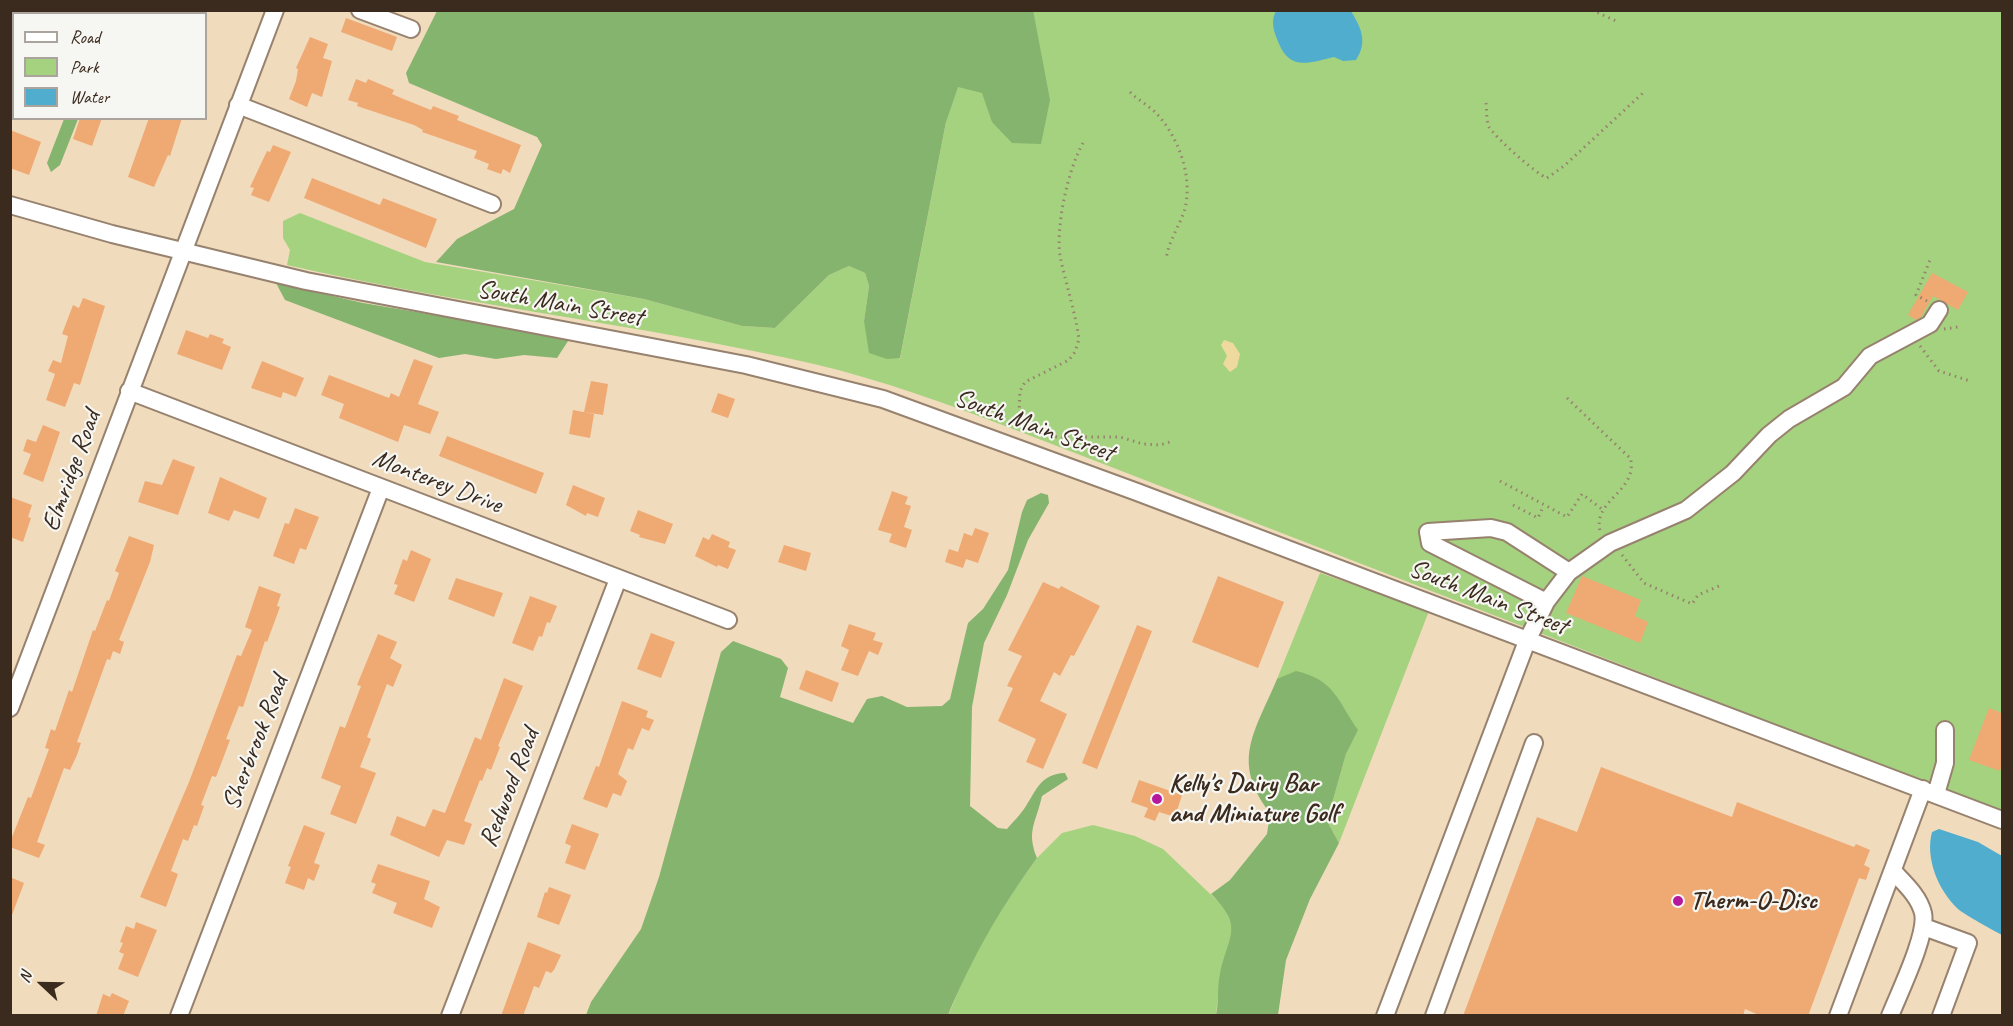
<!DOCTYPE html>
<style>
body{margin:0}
#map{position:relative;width:2013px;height:1026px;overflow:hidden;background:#f1dbbd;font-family:Caveat,sans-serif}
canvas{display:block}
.frame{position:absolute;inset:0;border:12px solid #3b2a1e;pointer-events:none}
.legend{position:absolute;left:12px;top:12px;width:195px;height:108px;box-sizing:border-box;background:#f6f6f2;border:2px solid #aba49d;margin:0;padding:8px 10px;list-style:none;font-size:18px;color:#3b2a1e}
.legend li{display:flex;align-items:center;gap:12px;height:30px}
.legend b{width:30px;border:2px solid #aba49d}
.north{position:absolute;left:12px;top:954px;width:60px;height:60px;-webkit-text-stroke:4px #f6f6f2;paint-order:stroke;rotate:292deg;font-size:16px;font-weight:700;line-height:24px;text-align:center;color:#3b2a1e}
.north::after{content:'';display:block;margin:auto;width:21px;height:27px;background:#3b2a1e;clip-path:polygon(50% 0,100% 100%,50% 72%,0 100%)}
</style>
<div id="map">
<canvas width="2013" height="1026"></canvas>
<div class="frame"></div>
<ul class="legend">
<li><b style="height:8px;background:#fff"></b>Road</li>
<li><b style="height:16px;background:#a5d27f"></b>Park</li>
<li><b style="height:16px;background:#50adce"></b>Water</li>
</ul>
<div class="north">N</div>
</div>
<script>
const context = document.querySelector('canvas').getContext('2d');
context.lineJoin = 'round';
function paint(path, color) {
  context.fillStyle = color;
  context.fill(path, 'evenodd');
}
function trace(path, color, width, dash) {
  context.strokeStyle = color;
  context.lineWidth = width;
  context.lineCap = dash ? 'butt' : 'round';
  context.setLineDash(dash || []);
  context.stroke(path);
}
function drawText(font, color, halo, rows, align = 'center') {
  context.font = font + ' Caveat,sans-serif';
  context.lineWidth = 4.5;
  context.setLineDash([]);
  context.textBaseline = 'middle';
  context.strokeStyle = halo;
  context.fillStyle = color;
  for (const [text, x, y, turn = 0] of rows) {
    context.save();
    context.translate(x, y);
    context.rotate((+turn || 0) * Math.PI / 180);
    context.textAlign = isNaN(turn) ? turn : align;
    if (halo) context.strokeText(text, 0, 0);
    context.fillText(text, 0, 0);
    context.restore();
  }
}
const green = new Path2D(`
 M960,11H2002V812L1013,429C948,404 882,380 814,364C640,324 461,305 287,265L290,250L283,238V221L300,213L425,262L644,299L742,326L775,328L829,275L849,266L865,273L869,286L864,321L900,359L946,122Z
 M1320,573L1429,611L1339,843L1327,821L1346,754L1357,730L1345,712L1277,679Z
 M1093,825L1135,836L1163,849L1226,909L1234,932L1220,976L1216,1015L948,1016L971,961L997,914L1037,858L1062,833Z`);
const forest = new Path2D(`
 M1033,10L1050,100L1041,144L1012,143L992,122L982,93L958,87L946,122L900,358L887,359L869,353L864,321L869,286L865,273L849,266L829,275L775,328L742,326L644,299L436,262L457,239L514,209L542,145L537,137L409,83L406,73L437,11Z
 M64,119H78L60,165L51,172L47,163Z
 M276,283L363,303L570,338L557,358L524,355L496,359L465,354L439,358L285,300Z
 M1041,493L1048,495L1049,503L1028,540L1007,595L984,643L972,707L970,806L998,828L1007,829C1013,822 1021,814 1026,806C1037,789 1041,774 1065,773L1068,779L1042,796C1036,823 1026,831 1037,858C998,912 974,954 948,1015H586L591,1002L641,929L659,877L721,652L733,641L781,659L788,668L780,697L853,723L867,699L882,696L907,707L942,706L950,699L968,623L983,609L1008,570L1022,512L1027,500Z
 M1296,671C1335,680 1337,700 1358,730L1346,754L1327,821L1339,843L1310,899L1286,960L1278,1015H1216C1219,1002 1217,987 1220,974C1228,935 1245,928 1211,894L1230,880L1267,834L1270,813C1230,761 1255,732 1277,679Z`);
const sand = new Path2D(`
 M1224,340L1233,343L1240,354L1237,367L1230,372L1223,364L1227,356L1221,345Z`);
const water = new Path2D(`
 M1276,11H1351C1361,28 1368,41 1356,60L1343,61L1334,57C1308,63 1289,72 1277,39C1273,29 1271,20 1276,11Z
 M1939,829L1978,842L2002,856V935C1991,929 1967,916 1958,909C1938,890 1925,858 1932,832Z`);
const building = new Path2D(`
 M346,18L397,37L392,51L341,32Z
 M310,37L328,44L323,58L332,61L322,97L312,93L307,107L289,99L296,81L298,69L296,68Z
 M356,79L366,83L368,79L394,90L392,94L401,98L431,110L433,106L459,116L457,120L521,145L510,173L503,169L501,174L487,169L489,164L474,158L477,151L422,132L423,130L414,125L357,106L358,103L348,100Z
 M80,118H102L92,146L73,139Z
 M149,118H182L170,156L168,155L154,187L128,177Z
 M10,130L41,142L29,175L10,168Z
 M273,145L291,152L269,202L251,195L254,188L250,187L267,151L270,152Z
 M312,178L380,205L383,198L437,219L426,248L304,198Z
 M1932,273L1968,292L1958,310L1933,296L1921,317L1916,320L1908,315Z
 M83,298L105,306L80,385L74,383L65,407L46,400L55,374L48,371L53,360L61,363L68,336L62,334L73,305L79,308Z
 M186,330L208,338L210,334L224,339L222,343L231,347L222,370L177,354Z
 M414,359L433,366L418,404L439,412L430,434L404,425L398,442L339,418L344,404L321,395L329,375L389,398L391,393L399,397Z
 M262,361L304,378L296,397L283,392L281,398L251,388Z
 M591,381L608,384L603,415L584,412Z
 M718,393L735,399L728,418L711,412Z
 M573,410L594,414L590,438L569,434Z
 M43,425L60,432L43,482L23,474L31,454L23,451L27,439L36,442Z
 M447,436L544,473L536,494L439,456Z
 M173,459L195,467L178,515L138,502L145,481L162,485Z
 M220,477L267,498L259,519L234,510L229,521L208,513Z
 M573,485L605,498L598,517L587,513L586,516L566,505Z
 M892,491L908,497L905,504L911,506L904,527L912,530L906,548L889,542L892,534L878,530Z
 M10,497L32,505L28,517L31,518L23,542L10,537Z
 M295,508L319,517L306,550L300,548L294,564L273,556L285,523L289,524Z
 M638,510L673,524L665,544L639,537L640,535L630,531Z
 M975,528L989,533L978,563L966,559L963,568L945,562L949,549L958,552L964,533L972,536Z
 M712,534L730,542L728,547L736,550L728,569L718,565L717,567L695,556L703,537L709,540Z
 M129,536L154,545L150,562L119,640L124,642L120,654L113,651L110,660L107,659L77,742L81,743L77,755L70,770L64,768L37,842L45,845L39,858L10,847V842L28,797L31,798L49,749L45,748L51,729L55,731L69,690L72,692L93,630L95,631L107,600L109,601L119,573L115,571Z
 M784,545L811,553L806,571L778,562Z
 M411,550L431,559L414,602L394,594L398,585L394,584L403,559L407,561Z
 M1218,576L1284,602L1258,668L1192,642Z
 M1582,576L1641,600L1635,616L1648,622L1640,643L1566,613Z
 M456,578L503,593L494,617L448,599Z
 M1043,582L1059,589L1061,586L1100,606L1074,656L1071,655L1060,676L1054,672L1040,701L1067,714L1043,769L1026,762L1036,739L998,721L1013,688L1007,686L1022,656L1008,650Z
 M259,586L281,594L277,606L280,607L267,642L265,641L243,707L239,706L226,739L230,740L216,777L212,776L201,805L204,806L197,826L194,825L188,841L183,839L171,871L178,874L166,907L140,897L189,782L237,655L241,656L252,630L245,627Z
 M530,596L557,606L550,623L547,622L542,637L539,636L533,651L512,643Z
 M849,624L876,633L873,640L883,643L878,655L869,651L858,676L841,670L849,650L841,646Z
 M1137,625L1152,631L1097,769L1082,763Z
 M651,633L675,642L661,678L637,669Z
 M378,634L397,642L390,658L402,665L393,687L387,684L367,737L371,739L360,767L376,773L356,824L330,814L341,786L321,778L340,726L345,728L361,686L357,685Z
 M806,670L839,683L832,702L799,689Z
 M504,678L523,686L498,746L500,747L491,770L487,768L482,781L480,780L464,821L472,824L464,845L447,840L439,857L390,835L397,816L425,827L433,809L445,813L475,737L481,740Z
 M622,701L648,711L646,717L654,720L649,731L642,728L633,750L628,748L618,774L627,781L621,796L613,793L607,808L583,799L596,766L599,767Z
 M1989,708L2002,713V764L2000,771L1969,760Z
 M1601,767L1732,817L1737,802L1854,847L1856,844L1870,850L1864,865L1870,868L1866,880L1859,878L1808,1016H1761L1745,1009L1743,1016H1463L1537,817L1577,832Z
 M1139,780L1182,795L1175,817L1159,812L1155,821L1144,817L1148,808L1131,802Z
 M572,824L599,834L585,870L565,863L571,846L565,843Z
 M304,825L325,833L314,863L320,865L314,881L308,878L304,890L285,883L291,867L288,866Z
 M378,864L430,881L424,899L440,907L432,928L393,913L397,903L372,893L376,884L371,882Z
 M10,877L24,883L12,915H10Z
 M549,887L571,895L559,925L537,917L545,892L547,893Z
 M136,922L157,930L138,977L118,969L124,954L119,952L123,943L120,942L126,926L134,929Z
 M528,942L561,955L554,970L551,973L546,971L539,988L534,986L523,1016H501Z
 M112,993L129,1001L123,1016H96L103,994L110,997Z`);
const path = new Path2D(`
 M1592,10L1616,21
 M1130,92C1138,100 1148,105 1156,113C1179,137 1194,179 1184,212C1178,228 1168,243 1166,260
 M1486,103C1487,111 1486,120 1489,127C1495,137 1536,174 1547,178L1564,166L1644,92
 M1083,143C1068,169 1054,231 1061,261C1067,287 1075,312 1079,339L1075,352L1069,360L1025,382L1020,391L1019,413L1029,430L1057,437H1120L1143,444L1160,445L1173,441
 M1927,301L1916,295L1930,260
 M1944,329L1958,327
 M1920,346L1939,371L1970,381
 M1567,398L1631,459C1631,464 1632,470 1630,474C1623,496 1594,505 1600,531
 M1500,481L1567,517L1582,494L1603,510
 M1513,505L1538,518L1543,507
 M1622,555L1644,583L1692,604L1698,595L1719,586`);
const minor = new Path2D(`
 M360,10L411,29
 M238,105L492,204
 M10,205L112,234L306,281L746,365L883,399L1137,492L2002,820
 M129,391L728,620
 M1546,602L1430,543L1428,532L1491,528L1507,532L1569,572
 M10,708L275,10
 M1936,794L1945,763V730
 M1924,927L1968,943L1941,1016
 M179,1016L381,488
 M450,1016L618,579
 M1385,1016L1527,641L1546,602L1569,572L1610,543L1686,510L1733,473L1769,435L1789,419L1844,387L1870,356L1930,324L1939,310
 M1434,1016L1534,743
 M1838,1016L1923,789
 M1890,1016C1899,993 1928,934 1923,913C1919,896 1904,883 1893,871`);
const markers = [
 [1157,799,6,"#b5179e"],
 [1678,901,6,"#b5179e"]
];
const streetNames = [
 ["South Main Street",560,304,10],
 ["South Main Street",1034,426,20],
 ["Elmridge Road",72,471,-70],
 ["Monterey Drive",437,482,21],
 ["South Main Street",1488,598,21],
 ["Sherbrook Road",256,743,-69],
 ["Redwood Road",510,788,-69]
];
const poiNames = [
 ["Kelly's Dairy Bar",1169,784],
 ["and Miniature Golf",1169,814],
 ["Therm-O-Disc",1690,901]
];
paint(green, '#a5d27f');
paint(forest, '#84b46e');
paint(sand, '#eeda9e');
paint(water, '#50adce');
paint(building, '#efa973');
trace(minor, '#96826e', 20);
trace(path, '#96826e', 3, [1.5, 4.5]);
trace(minor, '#fff', 16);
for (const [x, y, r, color] of markers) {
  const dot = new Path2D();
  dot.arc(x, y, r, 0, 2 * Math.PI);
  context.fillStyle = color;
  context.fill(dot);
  trace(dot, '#f6f6f2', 2);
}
drawText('26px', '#3b2a1e', '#f6f6f2', streetNames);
drawText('bold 26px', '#3b2a1e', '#f6f6f2', poiNames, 'left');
</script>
